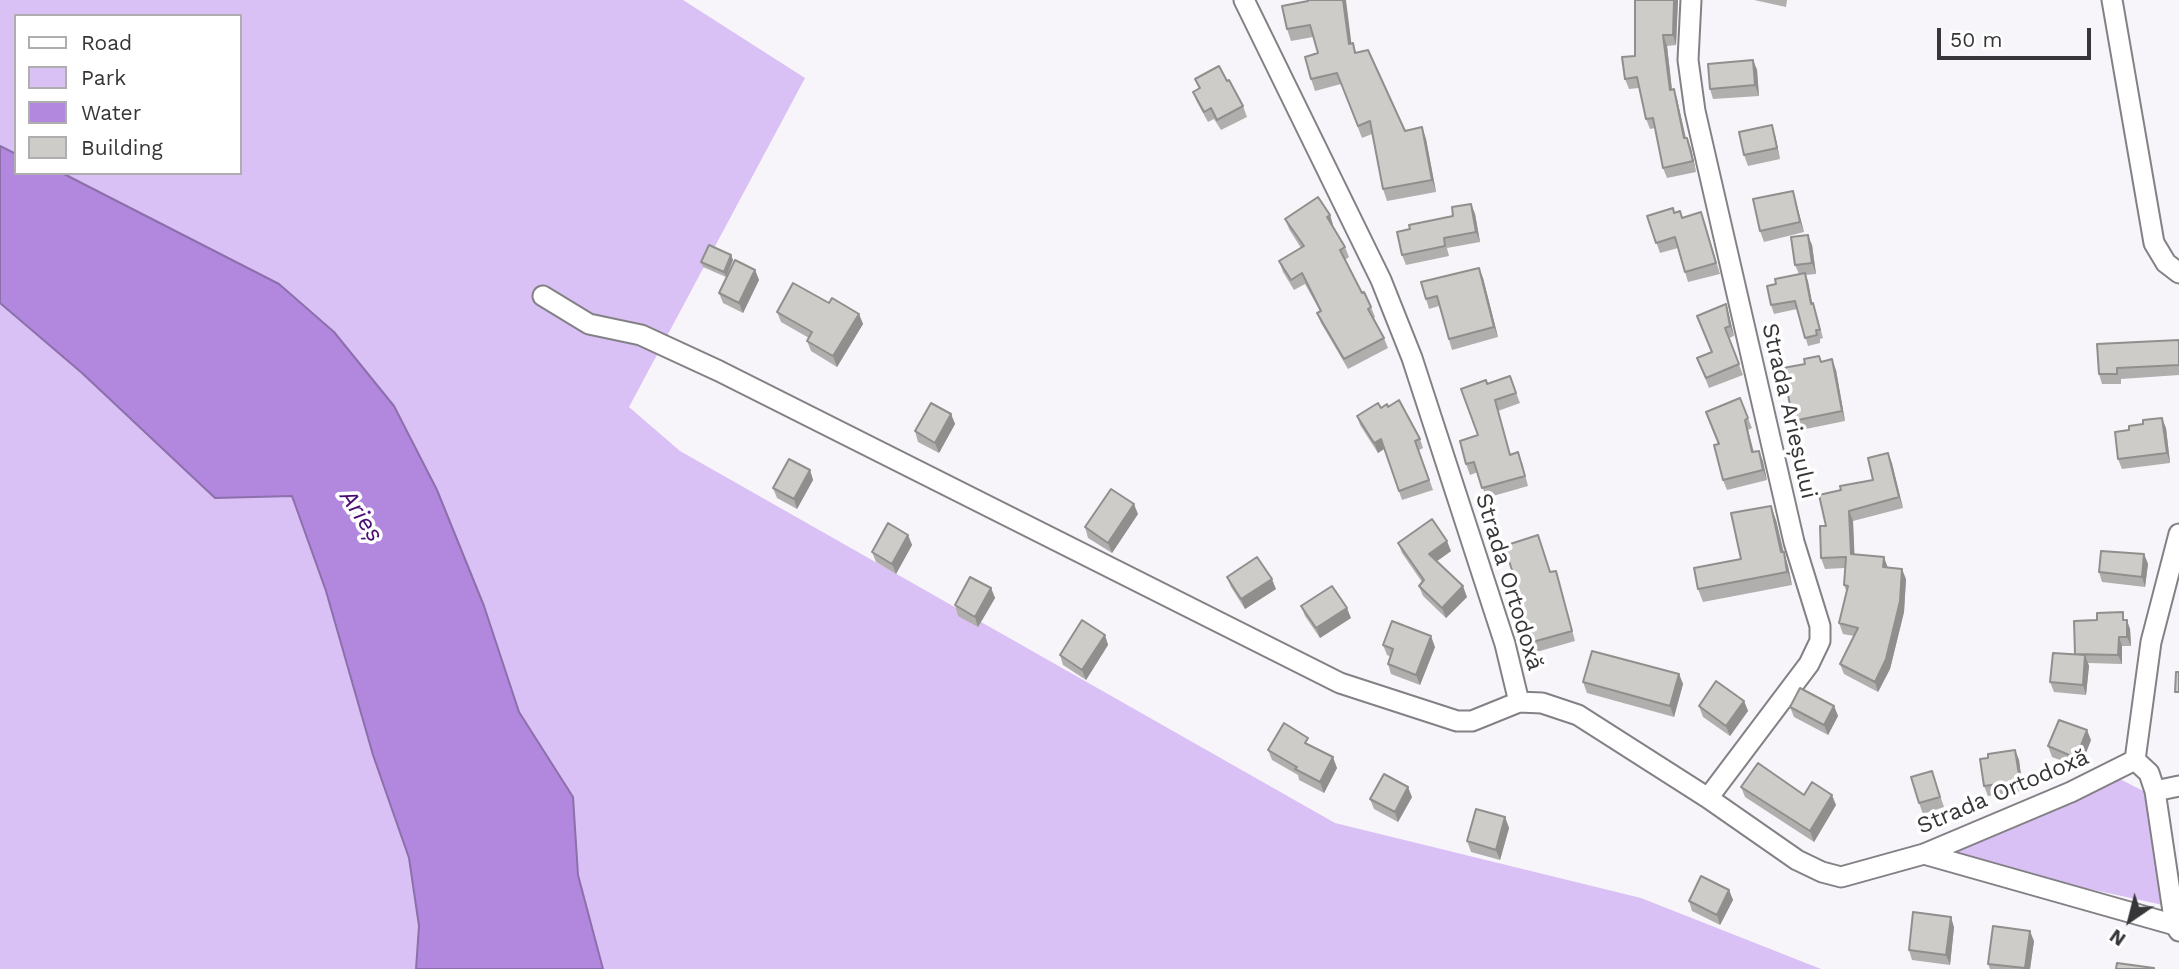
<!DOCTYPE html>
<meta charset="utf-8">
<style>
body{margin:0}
#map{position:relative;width:2179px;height:969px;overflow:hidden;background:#f7f5f9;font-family:"Work Sans",sans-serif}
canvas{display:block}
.legend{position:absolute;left:14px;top:14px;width:228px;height:161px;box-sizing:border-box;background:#fff;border:2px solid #afaeaf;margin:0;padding:9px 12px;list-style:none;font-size:21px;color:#363537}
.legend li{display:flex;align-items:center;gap:14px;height:35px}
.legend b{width:35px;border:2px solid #afaeaf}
.north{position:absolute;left:2095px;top:885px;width:70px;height:70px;-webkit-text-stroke:5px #fff;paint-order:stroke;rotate:215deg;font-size:19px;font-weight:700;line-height:28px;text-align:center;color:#363537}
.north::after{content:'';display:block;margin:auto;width:24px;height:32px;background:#363537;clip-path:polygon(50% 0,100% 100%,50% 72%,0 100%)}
.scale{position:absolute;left:1937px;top:28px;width:154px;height:32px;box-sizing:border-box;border:4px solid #363537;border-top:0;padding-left:9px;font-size:21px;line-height:24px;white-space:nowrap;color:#363537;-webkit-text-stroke:5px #fff;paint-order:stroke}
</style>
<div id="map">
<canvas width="2179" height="969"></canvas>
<ul class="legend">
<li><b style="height:9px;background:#fff"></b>Road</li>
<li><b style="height:19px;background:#d9c1f5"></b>Park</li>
<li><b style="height:19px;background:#b188dd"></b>Water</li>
<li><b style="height:19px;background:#ceccc9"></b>Building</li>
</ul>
<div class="north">N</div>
<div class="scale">50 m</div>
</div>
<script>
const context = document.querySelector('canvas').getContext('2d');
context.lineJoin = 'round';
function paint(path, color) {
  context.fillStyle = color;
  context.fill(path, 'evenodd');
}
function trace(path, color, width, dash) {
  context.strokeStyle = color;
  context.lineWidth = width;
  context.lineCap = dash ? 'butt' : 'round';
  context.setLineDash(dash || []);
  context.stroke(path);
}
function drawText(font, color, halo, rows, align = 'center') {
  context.font = font + ' "Work Sans",sans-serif';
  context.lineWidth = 7;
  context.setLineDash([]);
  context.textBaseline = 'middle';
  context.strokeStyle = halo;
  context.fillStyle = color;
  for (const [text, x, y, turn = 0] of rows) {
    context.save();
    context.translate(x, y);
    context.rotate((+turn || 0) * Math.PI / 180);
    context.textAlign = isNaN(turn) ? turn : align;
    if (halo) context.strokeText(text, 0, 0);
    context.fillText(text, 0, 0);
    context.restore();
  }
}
const green = new Path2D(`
 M0,0H683L805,78L629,407L680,451L1335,823L1641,898L1821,969H603L578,875L573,797L519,712L484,606L279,284L63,173H240V16H16V154L0,146Z
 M0,303L82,373L215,498L292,496L326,591L373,755L409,858L419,926L416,969H0Z
 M2120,779L2147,793L2163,905L2066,884L1946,852Z`);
const water = new Path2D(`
 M0,146L16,154V173L64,174L279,284L334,332L394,406L437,490L484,606L519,712L573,797L578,875L603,969H416L419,926L409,858L373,755L326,591L292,496L215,498L82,373L0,303Z`);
const minor = new Path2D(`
 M1244,0L1381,280L1412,358L1505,644L1519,702L1542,703L1578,715L1708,798L1797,860L1822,872L1841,877L1924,854L2071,792L2135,760
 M1691,0L1688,60L1695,111L1794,542L1820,626V641L1809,664L1708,798
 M2112,0L2154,243L2166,263L2179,273
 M543,296L589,324L641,335L719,371L1340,683L1457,721H1472L1519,702
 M2135,760L2151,642L2179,534
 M2135,760L2149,773L2155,791L2175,925L2179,931
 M2155,791L2179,786
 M1924,854L2175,925`);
const wall = new Path2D(`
 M1635,0H1678L1676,45L1667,46L1672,89H1674L1677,99L1686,138L1691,148L1696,172L1667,178L1663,168L1655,128L1650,129L1646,119L1639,88L1629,89L1625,79L1635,56Z
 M1754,0H1787L1786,7Z
 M1282,6L1351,44L1353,43L1356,52L1405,131L1422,127L1426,139L1436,192L1387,201L1383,189L1372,134L1362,138L1341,84L1315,91L1311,79L1318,53L1313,37L1291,41L1287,29Z
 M1753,60L1757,70L1759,96L1713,99L1710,89Z
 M1195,79L1227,81L1243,106L1247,117L1221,130L1214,119L1208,122L1197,102L1193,92L1199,89Z
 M1772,125L1775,135L1780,159L1748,166L1744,155Z
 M1796,202L1804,232L1764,242L1760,231Z
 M1471,204L1475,214L1480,242L1447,248L1449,256L1406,265L1402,255L1410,229L1453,216Z
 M1674,213L1683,218L1705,223L1720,274L1688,282L1678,248L1660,253L1647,216Z
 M1330,215L1333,225L1332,226L1345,247L1349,257L1345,260L1362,293L1371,307L1375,317L1374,318L1384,338L1388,348L1348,369L1321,323L1317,313L1320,311L1305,284L1294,290L1283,272L1279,261L1301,248L1289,229L1285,219Z
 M1812,245L1816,274L1806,275L1812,303L1816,312L1823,338L1820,339V343L1808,346L1797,309L1774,314L1771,305L1776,284L1799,274L1795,265Z
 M731,255L733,260L726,277L703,267L701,262Z
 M755,270L759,280L743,313L723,303L719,293Z
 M1483,278L1498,337L1452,350L1439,306L1429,309L1426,299Z
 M829,303L859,314L863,324L837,367L811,351L807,341L809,338L781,322L777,312Z
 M1726,304L1729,315L1734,336L1729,338L1743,375L1709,388L1697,358L1711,353Z
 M2179,340V375L2121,379V384H2102L2099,374Z
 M1819,356L1821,362L1836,370L1845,421L1796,431L1793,421L1805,364Z
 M1510,376L1520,403L1498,411L1510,454L1522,462L1528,486L1486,498L1478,472L1470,475L1466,464L1478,435L1487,384Z
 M1740,398L1752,428L1748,430L1754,452L1759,451L1767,480L1727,490L1723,480Z
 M1381,408L1420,439L1423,448L1419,450L1433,490L1402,500L1384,449L1378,453L1360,425L1357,416Z
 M951,414L955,424L939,453L918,442L915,431Z
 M2143,424L2166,428L2170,463L2122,469L2118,459L2129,430Z
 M1888,453L1903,508L1853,521L1854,555L1888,568L1906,579L1904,612L1890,669L1878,692L1844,674L1840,664L1854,636L1843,634L1839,623L1847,593L1844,585L1845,568L1825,569L1821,558L1826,526L1873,480Z
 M810,470L813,480L797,509L777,498L773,488Z
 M1138,514L1112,553L1088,538L1085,527Z
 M1776,520L1784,552L1788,566L1792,585L1703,602L1698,589L1741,559Z
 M908,535L912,545L896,574L876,562L872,552Z
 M1398,543L1451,551L1437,561L1467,597L1446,618L1423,596L1419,586L1422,582L1402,553Z
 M2144,554L2148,564L2145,587L2102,582L2099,572Z
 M1551,572L1559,581L1575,641L1533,653L1529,643L1516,582Z
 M1227,577L1276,589L1245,609L1231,587Z
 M991,588L995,598L978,627L958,616L955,605Z
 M1301,606L1351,618L1320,638L1305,616Z
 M2126,620L2130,629L2131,646H2122V664L2088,663L2089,666L2086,695L2054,692L2050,682L2075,655Z
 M1105,635L1108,645L1086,680L1063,665L1060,655Z
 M1383,645L1435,647L1420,685L1391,674L1388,664L1391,657L1387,655Z
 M1679,674L1683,684L1674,717L1587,693L1583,682Z
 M1744,701L1748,711L1730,736L1703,717L1699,706Z
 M1834,706L1838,716L1828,735L1794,717L1790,707Z
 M2091,740L2080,768L2052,757L2048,746Z
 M1311,746L1337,768L1324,793L1299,780L1298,775L1272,760L1268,750Z
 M2015,750L2019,760L2023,791L1988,796L1984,786L1988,758Z
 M1932,771L1944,807L1923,814L1919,803Z
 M1741,787L1804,795L1836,805L1814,842L1745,797Z
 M1412,797L1398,822L1374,809L1370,799Z
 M1505,817L1509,828L1500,860L1471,852L1467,841Z
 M1729,890L1733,900L1720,925L1692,911L1689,901Z
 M1954,927L1950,965L1912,960L1909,950Z
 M2034,941L2030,969H1990L1988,964Z`);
const shadedWall = new Path2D(`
 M1343,0H1346L1353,56L1349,44Z
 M1674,0H1678L1676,45L1673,35Z
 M1663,35L1667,46L1673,100L1670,90Z
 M1753,60L1757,70L1759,96L1755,85Z
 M1674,89L1677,99L1688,149L1684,138Z
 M1772,125L1775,135L1780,159L1777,148Z
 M1422,127L1426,139L1436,192L1432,180Z
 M1687,138L1691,148L1696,172L1693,161Z
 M1793,191L1796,202L1804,232L1800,222Z
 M1471,204L1475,214L1480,242L1476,232Z
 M1330,215L1333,225L1330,227L1327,217Z
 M1808,235L1812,245L1816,274L1812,263Z
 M731,255L733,260L726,277L724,272Z
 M1479,268L1483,278L1498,337L1494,327Z
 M755,270L759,280L743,313L739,303Z
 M1805,273L1808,281L1814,312L1811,304Z
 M1726,304L1729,315L1734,336L1730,326Z
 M859,314L863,324L837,367L833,356Z
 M1832,359L1836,370L1845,421L1842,411Z
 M951,414L955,424L939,453L935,443Z
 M2162,418L2166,428L2170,463L2167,453Z
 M1745,420L1748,430L1756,463L1752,452Z
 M1381,439L1384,449L1378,453L1374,443Z
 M1759,451L1763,461L1767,480L1763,470Z
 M1888,453L1892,463L1903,508L1899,497Z
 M810,470L813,480L797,509L794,499Z
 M1134,504L1138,514L1112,553L1108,543Z
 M1771,506L1776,520L1785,560L1784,552L1788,566L1792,585L1781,552Z
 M1849,511L1853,521L1855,565L1851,554Z
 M908,535L912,545L896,574L892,564Z
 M1447,541L1451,551L1433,564L1429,554Z
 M2144,554L2148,564L2145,587L2142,577Z
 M1884,557L1888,568L1883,567Z
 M1902,569L1906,579L1904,612L1890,669L1878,692L1875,682Z
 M1272,579L1276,589L1245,609L1241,599Z
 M1463,586L1467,597L1446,618L1442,608Z
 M991,588L995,598L978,627L975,617Z
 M1347,608L1351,618L1320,638L1316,628Z
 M2127,620L2130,629L2131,646L2127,637Z
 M1105,635L1108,645L1086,680L1082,670Z
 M1431,636L1435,647L1420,685L1416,675Z
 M2119,637L2122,646V664L2118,655Z
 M2085,655L2089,666L2086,695L2083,685Z
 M1679,674L1683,684L1674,717L1670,706Z
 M1744,701L1748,711L1730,736L1726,726Z
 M1834,706L1838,716L1828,735L1824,725Z
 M2087,730L2091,740L2080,768L2076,758Z
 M2015,750L2019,760L2023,791L2020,781Z
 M1333,757L1337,768L1324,793L1320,782Z
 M1408,787L1412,797L1398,822L1395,812Z
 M1832,795L1836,805L1814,842L1810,831Z
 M1505,817L1509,828L1500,860L1496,850Z
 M1729,890L1733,900L1720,925L1717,915Z
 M1951,917L1954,927L1950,965L1946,955Z
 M2030,931L2034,941L2030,969H2025Z`);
const building = new Path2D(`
 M1308,0H1343L1349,44L1353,43L1355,53L1368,50L1405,131L1422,127L1432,180L1383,189L1370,121L1358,126L1337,73L1311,79L1305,57L1318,53L1310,25L1287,29L1282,6L1308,1Z
 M1635,0H1674L1673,35H1663L1670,90L1674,89L1684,138H1687L1693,161L1663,168L1653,118L1646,119L1637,77L1625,79L1622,57L1635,56Z
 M1753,60L1755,85L1710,89L1708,64Z
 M1219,66L1227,81L1229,80L1243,106L1217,120L1211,108L1204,112L1193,92L1200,88L1195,79Z
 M1772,125L1777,148L1744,155L1739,132Z
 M1793,191L1800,222L1760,231L1753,199Z
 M1318,197L1330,215L1327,217L1345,247L1340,250L1362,293L1364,292L1371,307L1368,309L1384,338L1344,359L1317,313L1321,311L1302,273L1291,280L1279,261L1304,246L1285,219Z
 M1471,204L1476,232L1444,238L1445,246L1402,255L1397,232L1410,229L1409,225L1453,216L1452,207Z
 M1673,208L1674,213L1680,211L1682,218L1701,212L1716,263L1685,272L1675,237L1656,243L1647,216Z
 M1808,235L1812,263L1795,265L1791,237Z
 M709,245L731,255L724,272L701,262Z
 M735,260L755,270L739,303L719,293Z
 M1479,268L1494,327L1449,339L1437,296L1426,299L1421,282Z
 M1805,273L1811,304L1813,303L1820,330H1816L1817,335L1805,338L1795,301L1771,305L1767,286L1776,284L1775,279Z
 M793,283L829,303L832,298L859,314L833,356L807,341L812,332L777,312Z
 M1726,304L1730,326L1725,328L1739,364L1706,378L1697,358L1712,352L1697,316Z
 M2179,340V365L2117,368V374H2099L2097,344Z
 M1819,356L1821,362L1832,359L1842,411L1793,421L1783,368L1805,364L1804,359Z
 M1510,376L1516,393L1495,400L1510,455L1518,452L1525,476L1482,488L1474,462L1466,464L1460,441L1478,435L1461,389L1486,380L1487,384Z
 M1740,398L1748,418L1745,420L1752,452L1759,451L1763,470L1723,480L1714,445L1719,444L1706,412Z
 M1399,400L1420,439L1415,441L1429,480L1399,491L1381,439L1374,443L1357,416L1378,403L1381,408L1387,404L1388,407Z
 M931,403L951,414L935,443L915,431Z
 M2162,418L2167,453L2118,459L2115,432L2129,430V426L2143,424V420Z
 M1888,453L1899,497L1849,511L1851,554L1884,557L1883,567L1902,569L1900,601L1886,659L1875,682L1840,664L1858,628L1839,623L1848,586L1844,585L1846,557L1821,558L1820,526H1826L1819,495L1841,490L1840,486L1873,480L1868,458Z
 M789,459L810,470L794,499L773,488Z
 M1111,489L1134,504L1108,543L1085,527Z
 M1771,506L1781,552H1784L1787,572L1698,589L1694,568L1741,559L1731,513Z
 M1432,519L1447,541L1429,554L1463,586L1442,608L1419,586L1424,580L1398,543Z
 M888,523L908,535L892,564L872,552Z
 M1538,535L1550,572L1556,571L1572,631L1529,643L1513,583L1516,582L1504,546Z
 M2101,551L2144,554L2142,577L2099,572Z
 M1257,557L1272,579L1241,599L1227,577Z
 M970,577L991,588L975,617L955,605Z
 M1332,586L1347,608L1316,628L1301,606Z
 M2123,612V620H2127V637H2119L2118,655L2075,654L2074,621L2097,620V613Z
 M1082,620L1105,635L1082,670L1060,655Z
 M1392,621L1431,636L1416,675L1388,664L1393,649L1383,645Z
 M1592,651L1679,674L1670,706L1583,682Z
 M2053,653L2085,655L2083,685L2050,682Z
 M2176,672H2179V692H2175Z
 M1716,681L1744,701L1726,726L1699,706Z
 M1800,688L1834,706L1824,725L1790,707Z
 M2059,720L2087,730L2076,758L2048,746Z
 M1284,723L1308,738L1305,743L1333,757L1320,782L1295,769L1297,767L1268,750Z
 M2015,750L2020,781L1984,786L1980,759L1988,758V754Z
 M1758,763L1804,795L1812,782L1832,795L1810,831L1741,787Z
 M1932,771L1940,797L1919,803L1911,777Z
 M1384,774L1408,787L1395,812L1370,799Z
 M1476,809L1505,817L1496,850L1467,841Z
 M1701,876L1729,890L1717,915L1689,901Z
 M1913,912L1951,917L1946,955L1909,950Z
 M1993,926L2030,931L2025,968L1988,964Z
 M2117,963L2154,968V969H2116Z`);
const streetNames = [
 ["Strada Arieșului",1789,411,77],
 ["Strada Ortodoxă",1509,582,73],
 ["Strada Ortodoxă",2003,792,-23]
];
const waterNames = [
 ["Arieș",361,516,56]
];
paint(green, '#d9c1f5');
paint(water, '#b188dd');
trace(water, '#8c6fab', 2);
trace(minor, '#838185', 23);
trace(minor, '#fff', 19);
paint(wall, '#b1afad');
paint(shadedWall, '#908f8d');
paint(building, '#ceccc9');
trace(building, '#908f8d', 2);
drawText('23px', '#363537', '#fff', streetNames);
drawText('italic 24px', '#4a0b73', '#fff', waterNames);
</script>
